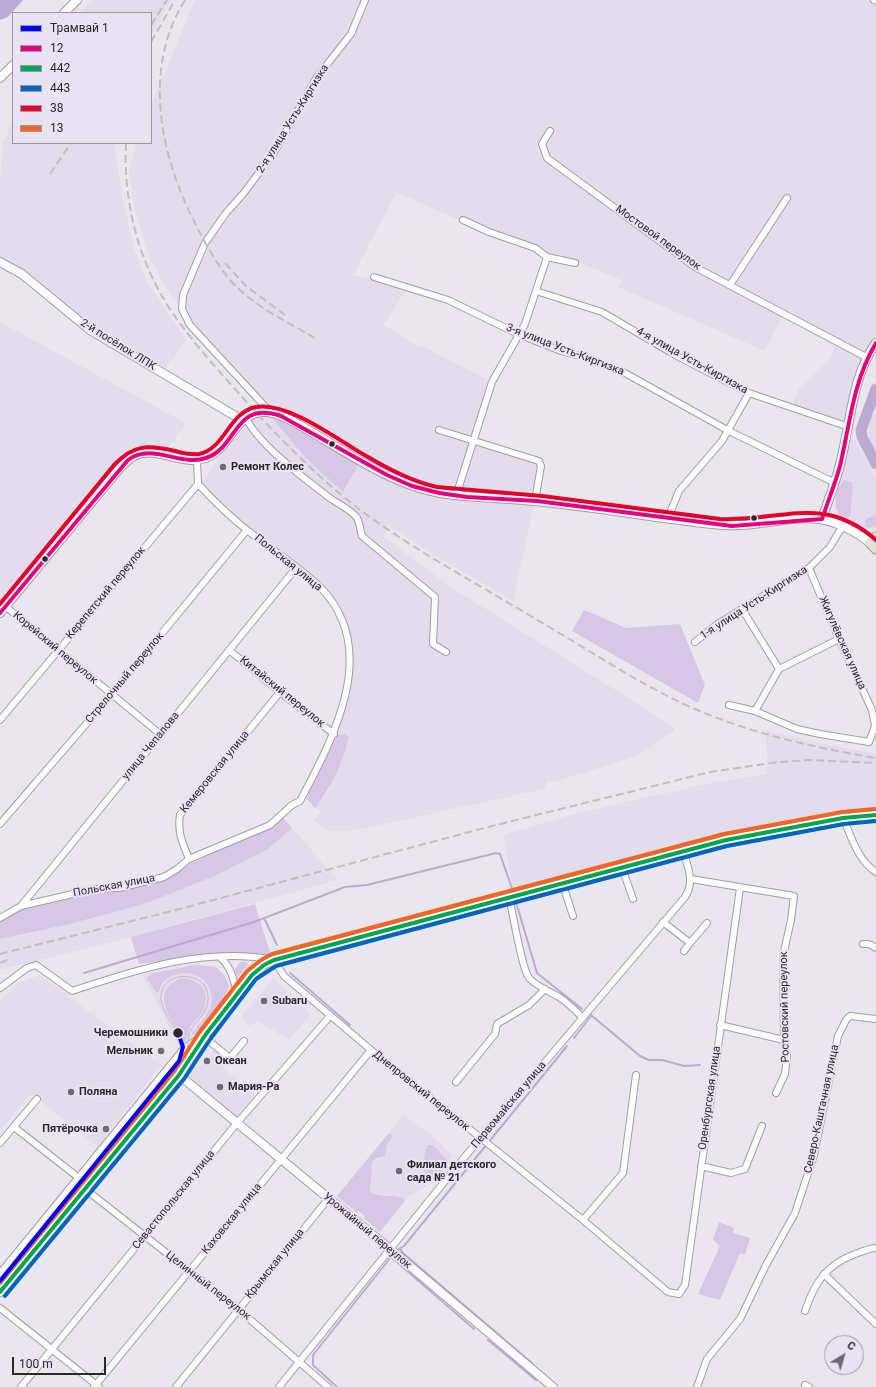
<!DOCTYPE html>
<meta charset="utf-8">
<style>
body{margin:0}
#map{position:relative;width:876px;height:1387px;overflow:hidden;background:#eae6ee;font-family:Roboto,sans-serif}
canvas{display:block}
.legend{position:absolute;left:12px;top:12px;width:140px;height:132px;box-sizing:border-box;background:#e9e2f2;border:1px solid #9d97a3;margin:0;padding:5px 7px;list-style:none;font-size:12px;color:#2a272d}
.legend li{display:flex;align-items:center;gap:8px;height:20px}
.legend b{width:20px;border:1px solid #9d97a3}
.north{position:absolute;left:824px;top:1335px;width:40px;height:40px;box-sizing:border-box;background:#e9e2f2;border:1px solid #9d97a3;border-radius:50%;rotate:38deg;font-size:11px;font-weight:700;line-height:16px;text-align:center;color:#2a272d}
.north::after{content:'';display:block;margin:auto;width:14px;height:18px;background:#6d6a71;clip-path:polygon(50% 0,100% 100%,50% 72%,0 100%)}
.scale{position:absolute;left:12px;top:1357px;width:94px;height:18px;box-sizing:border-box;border:2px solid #2a272d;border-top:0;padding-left:5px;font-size:12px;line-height:14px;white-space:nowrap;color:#2a272d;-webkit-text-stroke:3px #e9e2f2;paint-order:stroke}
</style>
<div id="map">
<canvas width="876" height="1387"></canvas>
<ul class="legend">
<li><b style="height:5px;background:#00f"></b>Трамвай 1</li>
<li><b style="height:5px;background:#e5007d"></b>12</li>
<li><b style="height:5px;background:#00a651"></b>442</li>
<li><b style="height:5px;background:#0065bd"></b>443</li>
<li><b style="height:5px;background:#e4002b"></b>38</li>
<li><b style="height:5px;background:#f26522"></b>13</li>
</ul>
<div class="north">С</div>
<div class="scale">100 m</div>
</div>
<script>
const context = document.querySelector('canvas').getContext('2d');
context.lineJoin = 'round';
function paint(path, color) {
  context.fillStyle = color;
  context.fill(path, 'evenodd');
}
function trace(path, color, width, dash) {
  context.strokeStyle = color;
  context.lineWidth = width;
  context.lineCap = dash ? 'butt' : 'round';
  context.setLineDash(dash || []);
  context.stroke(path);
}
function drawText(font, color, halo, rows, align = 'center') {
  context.font = font + ' Roboto,sans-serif';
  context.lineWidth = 4;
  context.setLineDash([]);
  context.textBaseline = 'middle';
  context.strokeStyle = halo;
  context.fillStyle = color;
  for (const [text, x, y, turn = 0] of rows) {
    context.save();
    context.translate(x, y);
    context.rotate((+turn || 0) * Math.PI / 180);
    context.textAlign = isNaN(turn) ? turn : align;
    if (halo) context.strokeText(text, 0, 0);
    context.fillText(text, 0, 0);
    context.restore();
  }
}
const built = new Path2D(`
 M92,0H172L151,35V13H80Z
 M195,0H876V338L865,353L697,264L549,155L545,160L694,270L782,316L765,351L618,287L621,280L576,261L548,254L461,221L396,192L354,275L406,290L384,324L387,327L418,347L420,345L490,381L453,492L419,485L370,463L262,399L192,322L185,307L171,296L149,257L134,208L129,170L137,143H151V105Z
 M13,119V143H114L122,196L134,248L145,278L186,340L166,368L92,327L24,270L0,258V181L3,144Z
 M0,322L186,423L166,451L156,449L131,453L0,607Z
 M836,345L863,358L846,424L792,406L799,388L828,361Z
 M876,412V452L869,443V420Z
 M265,416L272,418L305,457L344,491L359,464L417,491L435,497L534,504L513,601L429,552L388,525L384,537L449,586L646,709L674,728V731L637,756L554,782L547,781L544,789L370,827L346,831H328L314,820L321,812L315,808L329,790L344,734L337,735L347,701L353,660L348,628L338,604L320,583L248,528L200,485L239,430L253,419Z
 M851,439L855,440L876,477V528L873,529H862L845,522L835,509L834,501Z
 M475,444L538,463L539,466L534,497L460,493Z
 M766,730L810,741L876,754V812L845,814L727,837L514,892L503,835L574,814L710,783L767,774Z
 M292,828L338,880L131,937L0,970V939L70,924L147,903L215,876L242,863L268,849Z
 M199,963L220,1005L197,1038L181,1050L142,974Z
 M40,975L161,1065L98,1147L31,1094L0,1131V1001L20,982Z
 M273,978L294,996L292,998L311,1014L289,1040L258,1021L250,1026L240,1018Z
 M215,1049L226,1057L220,1065L257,1096L237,1118L193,1081L188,1074L193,1068L201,1065Z
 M404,1115L435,1138L453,1156L432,1183L430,1181L425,1187L409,1196L380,1232L364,1218L365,1216L359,1211L357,1213L337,1196Z`);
const green = new Path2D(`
 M272,418L297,428L359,464L343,492L305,457Z
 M844,480L851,482L853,488L850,516L845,520C832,511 834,491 844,480Z
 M876,515V525L869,528L864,526L866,519Z
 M584,610L626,628L680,624L705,685L698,703L572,631Z
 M344,734L349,737C342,764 332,786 315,808L307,799L308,793L337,735Z
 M283,818L292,828L268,849L217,875L147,903L70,924L0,939V922L22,910L94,893L120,890L164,880L192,863L271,827Z
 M255,904L271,956C228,949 183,958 139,964L131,937Z
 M240,962H246L248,964L238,977L234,971Z
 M195,965L216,967L225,976L229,987L223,1001L196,1036L192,1034C199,1024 212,1012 212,999C212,973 181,966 164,981C160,985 160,990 157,994L147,978L151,974Z
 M181,978C198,978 211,991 204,1008C201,1015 195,1020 191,1026C188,1031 187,1039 184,1043C175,1021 146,993 181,978Z
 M389,1133L393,1136L387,1144L385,1156L375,1158L372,1162L370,1191C378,1200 395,1192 405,1200L380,1232L364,1218L365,1216L359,1211L357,1213L337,1196Z
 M428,1145H433L449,1162L432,1183L427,1180C423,1173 423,1151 428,1145Z
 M719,1222L734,1228L733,1233L750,1238L745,1255L740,1253L720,1300L698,1294L720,1246L713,1240Z`);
const water = new Path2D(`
 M0,0H23L8,17L0,20Z`);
const stream = new Path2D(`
 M516,902L537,973L582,1009
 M264,918L277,945
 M84,973L254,922L345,887L367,885L496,853L500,854L513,891
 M290,973L350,1025
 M591,1015L640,1056L649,1060H662L684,1066L700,1065
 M574,1038L591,1016
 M400,1248L403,1253L533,1364
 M399,1249L404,1246L567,1046
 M391,1257L474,1329
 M488,1340L536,1380
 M337,1387L313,1365V1355L391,1257`);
const river = new Path2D(`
 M876,389L861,430L862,437L876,464`);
const street = new Path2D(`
 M874,0L876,1
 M550,131L542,144L547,158L695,267L866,357
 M463,220L489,232L535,248L547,257L575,263
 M374,277L448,300L518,334L561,351L588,358L625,373L729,431L835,483
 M730,285L787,198
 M536,291L602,312L677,356L749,393L849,427
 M271,413L190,325L182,309L183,295L205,243L226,213L243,194L273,154L317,77L351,34L365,0
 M246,418C260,446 302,476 327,496C336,503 351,509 357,518C360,523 360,530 362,536L435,597L433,644L446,652
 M439,430L539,461L541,466L535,501
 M456,496L492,382L525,324L547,257
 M668,518L679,491L722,441L749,393
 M5,606L160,734
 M742,609L779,669L839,639
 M695,642L716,625L809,568L830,547L842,527
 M229,650L280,692L334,734
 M729,705L755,711L797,729L820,734L869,742L875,726L872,710L839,639L809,568
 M755,711L779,669
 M0,720L198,484L197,461
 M843,818C851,836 858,861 876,872
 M0,824L111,695L247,530
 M189,859C183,844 177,832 180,815L280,692
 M622,868L633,899
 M691,879L794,896L791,920L783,956L784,1040L787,1056L785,1074L776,1093
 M563,885L573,916
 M509,898C513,912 522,972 530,979C538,987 549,991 559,997C567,1002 575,1010 582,1017
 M21,906L94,889L119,888L164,877L177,869L189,859L270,825L292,805L300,801C334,737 382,648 319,586C297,565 270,549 247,530C229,516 213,500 198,484
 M0,918L21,906L296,568
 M663,922L690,943L707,923
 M863,944H869L876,948
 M684,951L690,943
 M220,957C231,967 234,980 237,994
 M0,988L27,968L36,965L72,991C135,970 207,946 274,960L284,976L371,1050L583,1220L668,1292L679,1294L685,1285L740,888
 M720,1025L784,1040
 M204,1037L230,1058L244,1041
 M456,1082L495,1034L497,1024L529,1005L545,989
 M14,1127L79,1178
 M0,1143L37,1099
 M701,1166L731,1173L745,1169L762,1126
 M85,1189L238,1309L328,1387
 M583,1220L623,1173L636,1075
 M824,1274L876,1324
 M0,1308L99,1387
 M805,1311C815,1282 826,1265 855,1254C862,1252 869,1248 876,1248
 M805,1385L809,1387
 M21,1387L237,1123L330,1016
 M94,1387L371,1050
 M176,1387L329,1198
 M279,1387L457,1166L685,897C695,882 688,867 683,851
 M697,1387L707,1359L740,1319L766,1265L795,1213L814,1155L838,1036L846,1020L850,1016L876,1019`);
const secondary = new Path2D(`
 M64,13L77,0
 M0,78L13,65
 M0,262L22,274L90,330L242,420
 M822,519C828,500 837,480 841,460C851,421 852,376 876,343
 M0,613L119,469C123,465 128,459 134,456C157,444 183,468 208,457C232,446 235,410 267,412C285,414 309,431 325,440C365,464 407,491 454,495C480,498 508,498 534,501C597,507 660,519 723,525C756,528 787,515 819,519C836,521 857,532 870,543
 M179,1075L390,1249L553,1387
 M0,1275L184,1050L201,1038
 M0,1292L179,1075L206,1034L252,975L264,965L274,960L726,840L843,818L876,815`);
const primary = new Path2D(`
 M876,537L870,543L876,549`);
const tram = new Path2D(`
 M161,1091L186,1058C190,1050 186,1040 190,1032C195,1021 208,1013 208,1000C210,968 158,969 161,1000C163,1012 172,1023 178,1033`);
const rail = new Path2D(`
 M185,0C142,69 160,155 195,223C205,243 216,263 230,280C253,306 286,321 315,338
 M151,25L167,0
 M151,42L175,0
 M126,143C123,203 139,265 174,315C194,344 219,371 243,398C281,440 321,481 367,515C421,554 481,586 539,621C598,655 656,696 720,719C771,738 823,749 876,758
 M50,174L71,143
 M225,263L246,286L285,315
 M0,954L168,912L492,826L710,772L771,763L808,760L876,763
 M0,963L9,959`);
const bus1 = new Path2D(`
 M822,519C828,501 835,484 840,466C850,424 853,381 876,343
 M0,613L128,460C152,442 180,467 206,458C239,447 233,400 281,416L387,475L412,486L439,493L467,497L537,501L732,526L822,519`);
const bus2 = new Path2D(`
 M0,1292L179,1075L206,1034L252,975L264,965L274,960L726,840L843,818L876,815`);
const bus3 = new Path2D(`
 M5,1296L184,1079L211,1038L256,979L276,966L727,846L844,824L876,821`);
const bus4 = new Path2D(`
 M0,604L114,465C134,444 148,445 175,451C182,453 191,455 199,454C225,449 229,412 256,407C290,402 339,441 368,457C390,470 413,482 437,487L542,496L720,519C780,522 823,493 876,540`);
const bus5 = new Path2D(`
 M0,1283L174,1071L201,1030L247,971L261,960L272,954L724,834L842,812L875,809`);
const tram1 = new Path2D(`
 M0,1281L179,1061L183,1047L178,1033`);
const markers = [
 [332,444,3.5,"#2a272d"],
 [223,467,4,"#6d6a71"],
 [754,518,3.5,"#2a272d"],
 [45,559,3.5,"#2a272d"],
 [264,1001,4,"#6d6a71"],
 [178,1033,5.5,"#2a272d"],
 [161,1051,4,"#6d6a71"],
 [207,1061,4,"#6d6a71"],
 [220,1087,4,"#6d6a71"],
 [71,1092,4,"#6d6a71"],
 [106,1129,4,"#6d6a71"],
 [399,1171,4,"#6d6a71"]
];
const streetNames = [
 ["2-я улица Усть-Киргизка",293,119,-58],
 ["Мостовой переулок",658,238,36],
 ["2-й посёлок ЛПК",118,345,32],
 ["3-я улица Усть-Киргизка",565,350,21],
 ["4-я улица Усть-Киргизка",692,361,29],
 ["Польская улица",288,563,39],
 ["Керепетский переулок",106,593,-50],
 ["1-я улица Усть-Киргизка",754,603,-33],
 ["Жигулёвская улица",842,643,66],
 ["Корейский переулок",55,648,40],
 ["Стрелочный переулок",125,678,-50],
 ["Китайский переулок",282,692,39],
 ["улица Чепалова",151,746,-51],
 ["Кемеровская улица",215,772,-51],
 ["Польская улица",114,886,-11],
 ["Ростовский переулок",785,1007,-91],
 ["Днепровский переулок",421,1091,39],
 ["Оренбургская улица",710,1098,-82],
 ["Первомайская улица",509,1105,-50],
 ["Северо-Каштачная улица",822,1109,-78],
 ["Севастопольская улица",174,1200,-51],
 ["Каховская улица",232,1219,-51],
 ["Урожайный переулок",367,1231,40],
 ["Крымская улица",275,1264,-51],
 ["Целинный переулок",208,1286,38]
];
const poiNames = [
 ["Ремонт Колес",231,467],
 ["Subaru",272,1001],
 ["Мельник",153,1051,"right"],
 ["Океан",215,1061],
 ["Мария-Ра",228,1087],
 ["Поляна",79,1092],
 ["Пятёрочка",98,1129,"right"],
 ["Филиал детского",407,1165],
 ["сада № 21",407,1178]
];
const stopNames = [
 ["Черемошники",168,1033]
];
paint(built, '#e3dcec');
paint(green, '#d5c7e5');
paint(water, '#bdaad3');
trace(stream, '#bdaad3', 2);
trace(river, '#bdaad3', 11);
trace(street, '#a19ea4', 8);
trace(secondary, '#a19ea4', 10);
trace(primary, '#a09a8f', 11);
trace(street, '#fcfbfc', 6);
trace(secondary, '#fcfbfc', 8);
trace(primary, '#e2dfd8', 9);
trace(tram, '#c0bec0', 1);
trace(rail, '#c0bec0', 2, [8, 4]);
trace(bus1, '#e5007d', 4);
trace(bus2, '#00a651', 4);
trace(bus3, '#0065bd', 4);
trace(bus4, '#e4002b', 4);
trace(bus5, '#f26522', 4);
trace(tram1, '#00f', 4);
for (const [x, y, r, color] of markers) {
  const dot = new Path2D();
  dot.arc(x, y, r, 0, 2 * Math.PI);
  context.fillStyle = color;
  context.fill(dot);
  trace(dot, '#e9e2f2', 1.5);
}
drawText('11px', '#2a272d', '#e9e2f2', streetNames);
drawText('bold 11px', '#2a272d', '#e9e2f2', poiNames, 'left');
drawText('bold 11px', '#2a272d', '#e9e2f2', stopNames, 'right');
</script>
